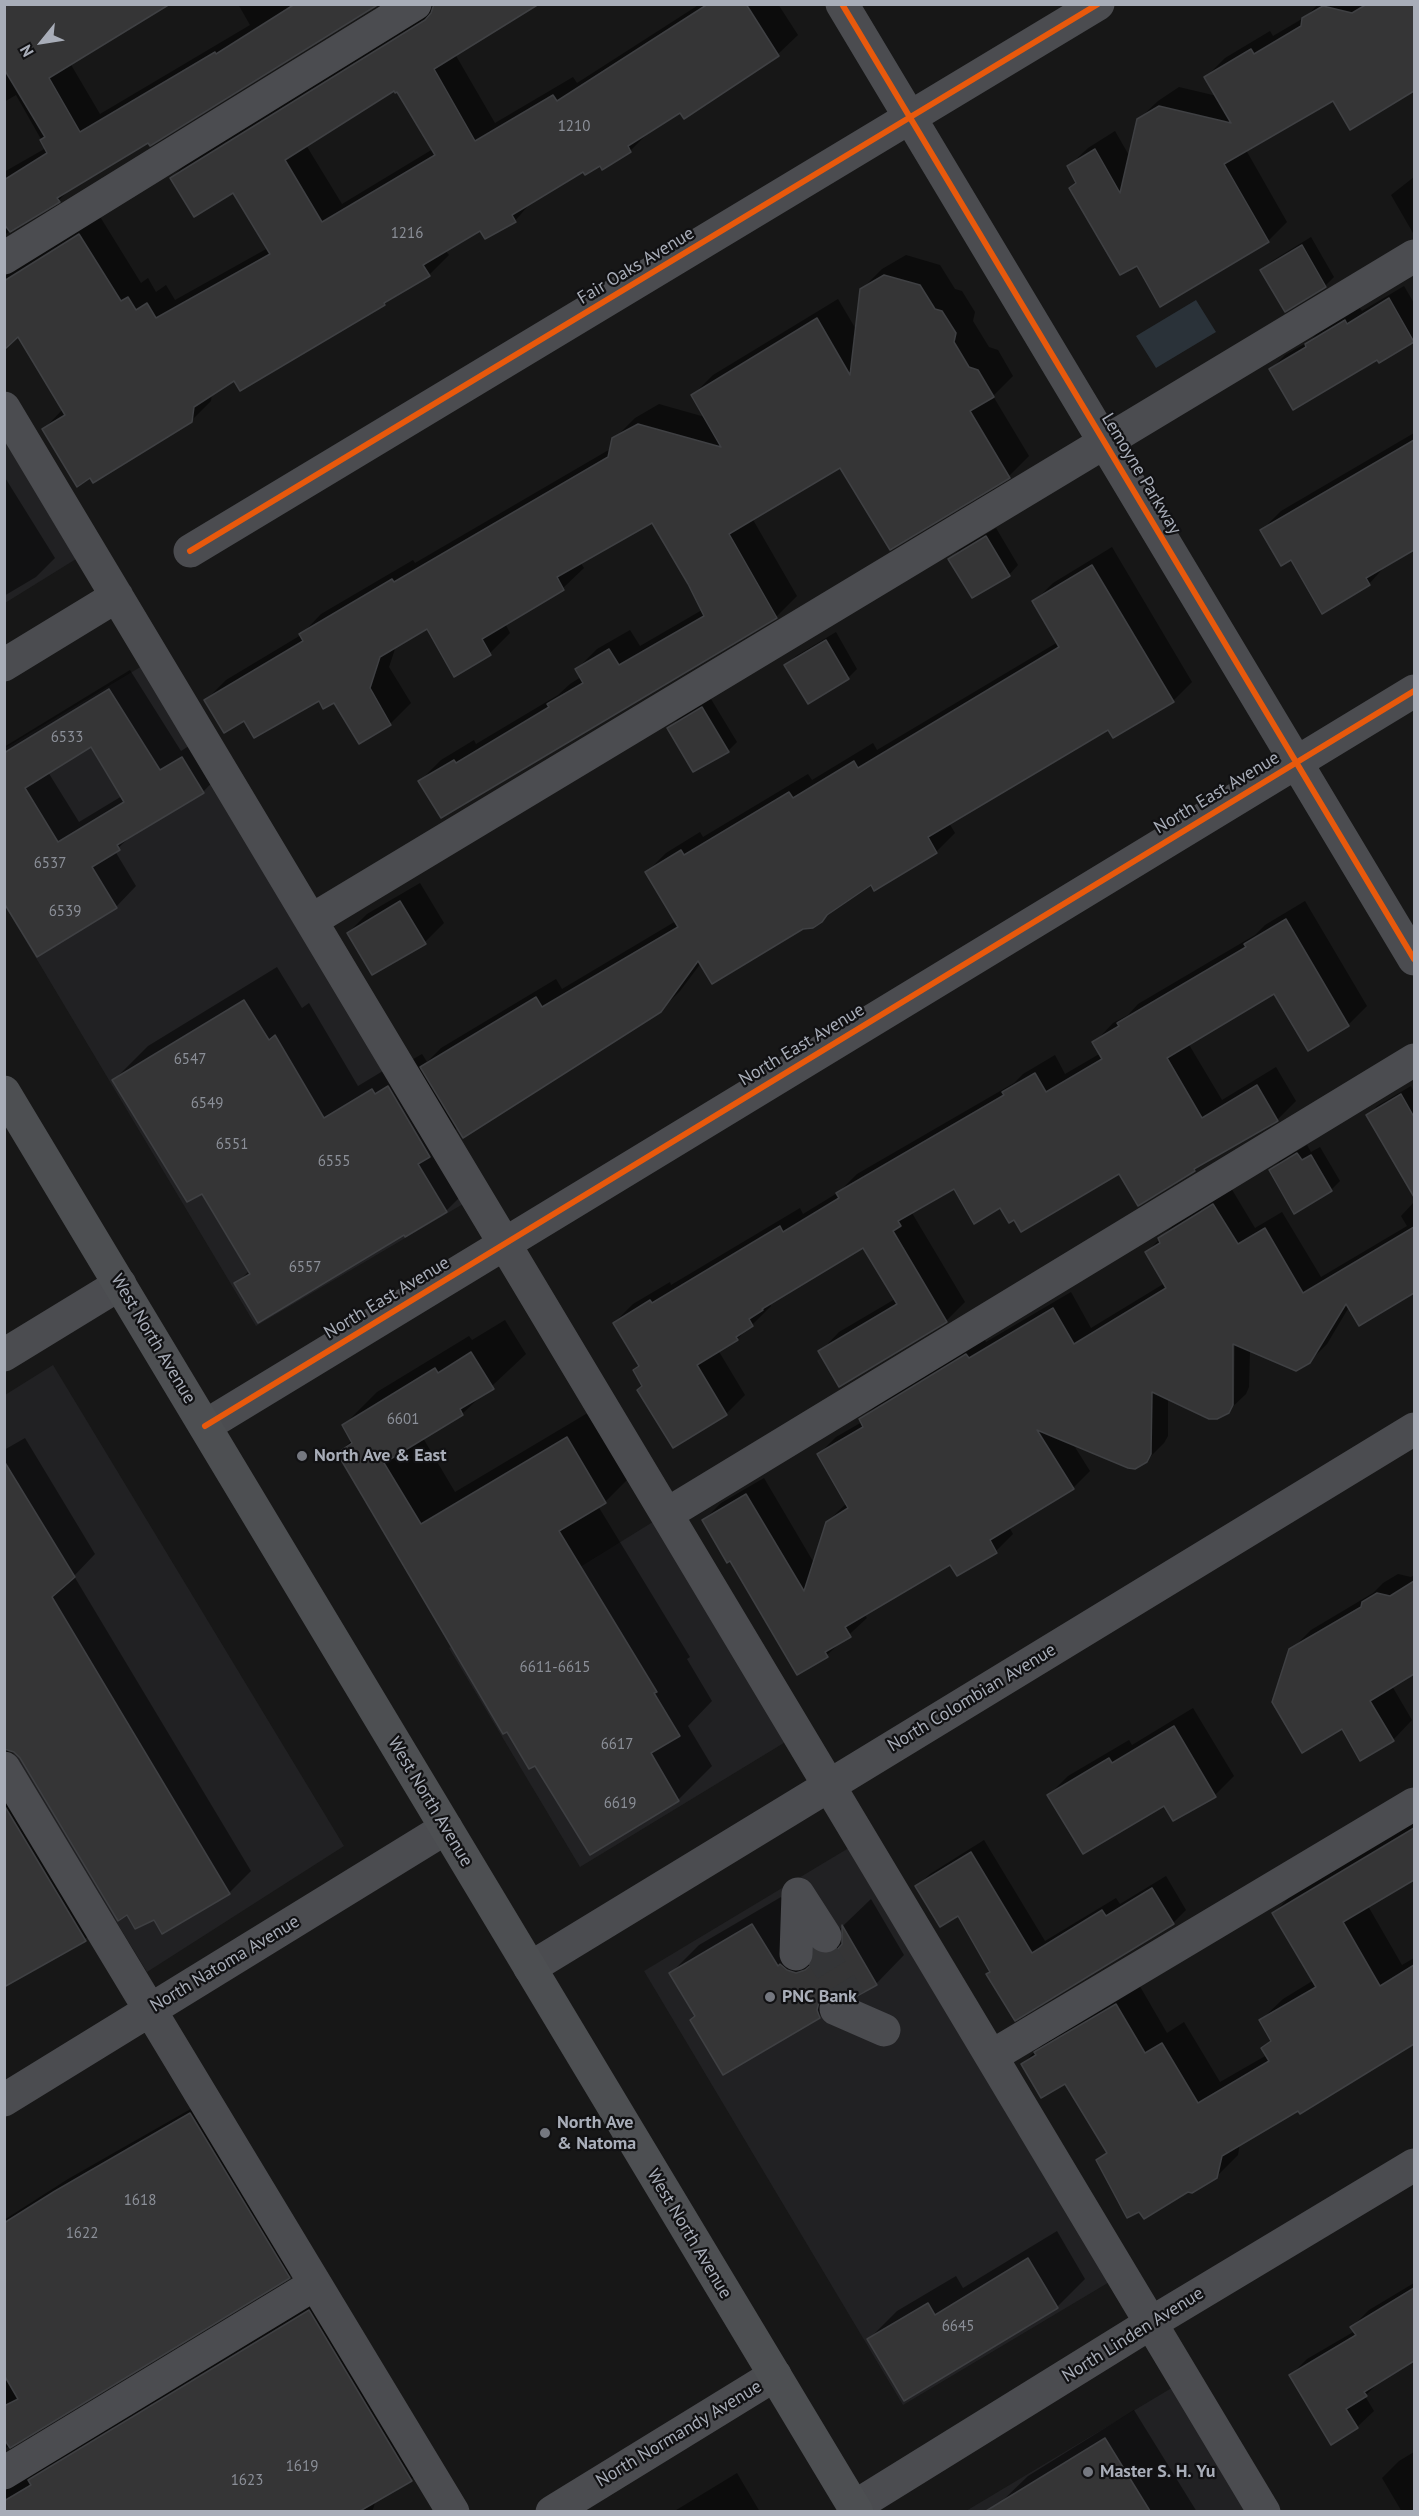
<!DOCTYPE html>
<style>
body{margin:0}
#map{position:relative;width:1419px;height:2516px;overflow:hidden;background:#171717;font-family:"PT Sans",sans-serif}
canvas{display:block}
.frame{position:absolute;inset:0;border:6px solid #a8adb8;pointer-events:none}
.north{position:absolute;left:12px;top:12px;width:60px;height:60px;-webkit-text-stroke:4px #111113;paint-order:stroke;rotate:240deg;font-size:16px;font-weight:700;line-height:24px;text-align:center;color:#a8adb8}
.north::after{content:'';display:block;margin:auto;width:21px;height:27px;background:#a8adb8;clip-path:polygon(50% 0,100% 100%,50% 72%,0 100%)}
</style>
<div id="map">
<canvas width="1419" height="2516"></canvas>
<div class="frame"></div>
<div class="north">N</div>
</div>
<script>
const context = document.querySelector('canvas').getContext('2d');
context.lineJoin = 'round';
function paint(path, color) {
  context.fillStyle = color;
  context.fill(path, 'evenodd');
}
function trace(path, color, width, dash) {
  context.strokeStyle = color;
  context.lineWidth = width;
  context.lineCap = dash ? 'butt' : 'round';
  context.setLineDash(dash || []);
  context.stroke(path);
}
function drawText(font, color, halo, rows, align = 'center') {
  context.font = font + ' "PT Sans",sans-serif';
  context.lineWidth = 4.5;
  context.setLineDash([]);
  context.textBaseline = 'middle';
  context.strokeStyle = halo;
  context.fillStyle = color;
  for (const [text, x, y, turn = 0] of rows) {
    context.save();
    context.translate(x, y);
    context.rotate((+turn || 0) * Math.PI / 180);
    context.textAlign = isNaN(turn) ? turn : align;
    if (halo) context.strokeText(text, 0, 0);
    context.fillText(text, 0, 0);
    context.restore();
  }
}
const built = new Path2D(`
 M4,439L76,559L5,603H4Z
 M142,666L463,1204L256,1326L5,906V748Z
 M53,1365L344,1846L147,1972L5,1740V1395Z
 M656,1520L787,1741L580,1867L449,1648Z
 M852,1846L1111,2281L903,2405L644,1971Z
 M1175,2386L1250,2511H966Z`);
const water = new Path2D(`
 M1196,300L1216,332L1156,368L1136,336Z`);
const shadow = new Path2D(`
 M4,4L70,63L100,114L250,25L238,4H376L72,187L59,200L4,235V172L46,148L16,95L4,102Z
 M700,4H778L798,35L778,54L684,116L680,111L649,132L630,151L584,170L533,200L515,221L480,229L445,250L449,255L429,275L384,304L240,389L235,379L212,394L211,401L191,421L44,429L63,409L19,334L4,345V240L99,215L141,283L148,278L156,292L166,285L175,300L268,248L234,191L171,178L191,159L434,8L455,54L495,123L573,77L577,83ZM394,89L398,90L433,149L342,204L306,145Z
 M1318,4H1414V59L1333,99L1246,150L1287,222L1268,241L1137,264L1068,167L1088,148L1115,131L1130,157L1138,120L1158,101L1179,87L1217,96L1206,77L1225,58L1270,31L1273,36L1307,16Z
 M1414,177V232L1413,233L1391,195Z
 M1311,237L1334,277L1325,286L1262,270L1272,261Z
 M906,255L940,265L955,289L962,291L975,312L973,321L989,347L998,350L1013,376L993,396L1029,456L1009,476L890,548L841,466L752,518L797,596L776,617L442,816L420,781L441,760L474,740L476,744L558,695L570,684L581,677L577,669L597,649L630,630L640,646L702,610L652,521L580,562L584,568L563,588L505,623L510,633L490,653L427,627L396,646L389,667L411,703L390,724L335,701L319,699L245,719L206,700L226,680L301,635L321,614L413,560L415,563L612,448L614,439L635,418L659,404L705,417L692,396L713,375L838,299L857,331L861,290L882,269Z
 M1404,286L1414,303V340L1379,361L1377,358L1271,369L1285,355L1310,341L1320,330L1359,307L1362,311Z
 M1414,433V548L1387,564L1369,584L1291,558L1262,530L1281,511Z
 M4,476L55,558L36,577L4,596Z
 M996,528L1018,565L1009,575L950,559L959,550Z
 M1112,547L1192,682L1173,701L1109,728L949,823L955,833L936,852L871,883L834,908L821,921L701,963L680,991L660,1011L458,1127L452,1133L479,1178L446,1211L404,1233L236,1284L250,1270L202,1192L114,1080L148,1046L277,967L302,1008L309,1003L358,1086L406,1057L408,1062L422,1054L427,1062L441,1048L556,979L562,989L676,921L647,872L666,853L700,832L703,837L808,774L812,780L873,743L877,750L1058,642L1034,602L1053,583Z
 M836,632L857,669L848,678L786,665L796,656Z
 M130,670L181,751L203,737L223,771L203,792L134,833L115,851L136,886L116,907L4,900V747ZM92,745L122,796L79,822L48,772Z
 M711,699L737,742L728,751L669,728L678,719Z
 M420,883L444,923L425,942L348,933L367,914Z
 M1305,901L1367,1006L1348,1025L1308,1049L1274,992L1188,1043L1222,1100L1276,1067L1296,1101L1277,1120L1200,1164L1194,1170L1120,1172L1015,1218L1001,1206L954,1187L912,1213L965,1302L946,1321L820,1352L839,1332L895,1299L864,1246L769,1302L771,1306L752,1325L737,1339L718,1350L745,1395L726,1414L643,1385L634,1370L640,1365L614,1323L633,1304L670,1282L671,1285L800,1208L803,1214L839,1192L857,1174L1014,1083L1023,1074L1055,1055L1065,1074L1101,1053L1094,1043L1113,1023L1128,1015L1138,1004L1255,935L1265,925Z
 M1411,1086L1414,1092V1137L1390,1152L1367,1116L1377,1106Z
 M1307,1145L1311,1152L1320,1147L1340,1181L1331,1190L1271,1170L1280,1161Z
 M1231,1188L1255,1228L1282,1212L1321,1277L1407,1226L1401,1216L1414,1202V1291L1359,1324L1349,1307L1327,1344L1309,1362L1250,1350L1249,1387L1246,1394L1228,1411L1168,1398V1436L1164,1443L1146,1461L1073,1444L1090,1471L1073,1488L1009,1527L1013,1534L996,1551L951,1563L864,1614L867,1618L827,1655L730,1559L704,1520L721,1503L764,1478L814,1563L827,1522L847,1503L819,1454L836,1437L862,1422L861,1420L878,1403L984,1338L986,1342L1071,1292L1091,1328L1165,1283L1147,1252L1177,1221ZM1232,1337H1235L1234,1402H1231Z
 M505,1320L526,1354L462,1414L423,1438L455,1492L601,1405L639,1468L605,1502L598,1506L690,1657L687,1659L712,1701L688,1726L712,1766L678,1800L339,1453L352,1440L344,1425L377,1392L469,1336L472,1340Z
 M25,1438L95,1554L74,1576L251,1871L229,1893L154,1918L4,1711V1450Z
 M1398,1574L1411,1577L1414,1575V1673L1392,1686L1412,1720L1393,1740L1342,1727L1291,1650L1311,1630L1373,1593L1383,1583Z
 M1193,1708L1234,1776L1215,1795L1174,1819L1165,1804L1049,1795L1068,1776L1129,1740L1132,1745Z
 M7,1749L107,1918L85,1939L4,1985V1751Z
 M1414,1820V1873L1368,1906L1402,1965L1414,1958V2041L1240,2143L1238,2155L1216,2177L1098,2161L1108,2151L1065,2082L1022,2064L1044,2043L1138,1983L1167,2033L1184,2022L1220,2082L1267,2055L1263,2048L1272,2039L1261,2020L1283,1999L1314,1980L1274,1913L1295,1891Z
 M984,1840L1045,1941L1116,1898L1120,1904L1166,1876L1186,1910L1173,1923L991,1971L958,1914L917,1886L930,1874Z
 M781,1897L807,1939L823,1945L871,1899L904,1955L876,1984L844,1992L819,2017L696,2015L671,1973L699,1945Z
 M203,2102L301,2264L289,2276L4,2449V2220L68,2179Z
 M1057,2231L1085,2279L1057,2307L869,2339L897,2311L956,2276L963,2288Z
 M1414,2283V2359L1383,2378L1365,2396L1374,2411L1357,2427L1331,2443L1291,2375L1307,2359L1355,2331L1352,2327L1369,2310Z
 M321,2299L423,2468L411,2480L376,2500L372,2512H79L76,2506L67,2512H4V2475Z
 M1134,2410L1197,2512H1002L998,2505L1028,2476Z
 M1414,2452V2512H1402L1382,2478L1399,2461Z
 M737,2473L760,2512H673Z`);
const building = new Path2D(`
 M4,4H170L49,78L80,132L215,52L216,54L295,4H379L150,146L148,143L57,198L60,202L10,232L4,224V180L47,153L40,140L45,137L4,69Z
 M434,4H539L434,69L475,141L553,95L557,101L708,4H746L779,56L684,119L680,113L628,146L631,152L602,170L600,166L585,175L583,172L512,215L516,222L485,239L480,231L423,265L430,276L384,303L385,305L240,391L234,381L194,407L192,422L93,483L90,478L77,487L42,429L65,415L18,337L4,350V281L79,234L121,301L128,297L136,310L147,303L156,318L270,254L233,193L194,217L170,178L425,20L431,13ZM394,91L395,93L397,92L435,155L322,222L285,160Z
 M1367,4H1414V91L1350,130L1333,101L1224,164L1269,242L1160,307L1137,266L1120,275L1069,188L1076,183L1067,166L1095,149L1120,193L1137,119L1159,106L1231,123L1204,77L1251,49L1254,54L1301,26L1302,18L1323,6L1352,13Z
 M1302,245L1326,287L1285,312L1260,270Z
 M884,275L920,285L935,309L942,311L956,333L954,342L969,367L978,370L994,397L970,411L1010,478L890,550L840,468L729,534L777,618L441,818L418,781L454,760L456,763L549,707L547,704L583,683L575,669L609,649L619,665L704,616L688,584L652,523L557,577L564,590L482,639L491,655L454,677L427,629L380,657L370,688L391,725L359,744L334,703L323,709L319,701L254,738L244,721L224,733L204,700L303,641L299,634L392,579L394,582L608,457L612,438L638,424L721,447L691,395L817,318L850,375L860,289Z
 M1389,298L1414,342L1379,363L1377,360L1293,410L1269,369L1306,347L1305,344L1345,320L1347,324Z
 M1414,440V550L1366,578L1370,585L1322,614L1291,560L1281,566L1260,530Z
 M986,536L1010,576L972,598L948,559Z
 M1092,565L1174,702L1113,738L1108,730L928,837L937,853L874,891L871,885L827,915L822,922L813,928L803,929L712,984L698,961L661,1012L463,1138L420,1067L536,997L542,1007L678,927L645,872L681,850L684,855L789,792L793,798L854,761L858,768L1059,647L1032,601Z
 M826,640L849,679L808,704L784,665Z
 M109,689L160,770L182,757L204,793L117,845L120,850L92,867L117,908L37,957L4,903V753ZM91,747L124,802L58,842L25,788Z
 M702,707L729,752L693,772L667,728Z
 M400,901L426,944L372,975L347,933Z
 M1286,919L1349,1026L1308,1051L1274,994L1167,1058L1202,1118L1257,1085L1278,1121L1194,1169L1195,1171L1138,1206L1119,1174L1021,1232L1014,1220L1009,1223L1000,1208L974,1224L954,1189L898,1221L901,1226L893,1231L947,1322L839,1387L818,1351L897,1304L863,1248L762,1309L763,1310L749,1319L753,1326L736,1337L738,1340L697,1365L727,1415L673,1448L637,1390L642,1386L633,1370L639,1366L613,1323L650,1300L652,1303L780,1226L783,1232L839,1198L836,1193L1004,1095L1002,1092L1035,1073L1046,1092L1102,1059L1092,1042L1119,1026L1117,1023L1246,947L1244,944Z
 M244,1000L269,1040L275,1035L324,1118L372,1089L375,1094L388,1086L430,1157L418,1164L447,1212L405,1237L404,1235L258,1323L234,1283L250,1274L202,1194L187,1202L112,1080Z
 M1401,1094L1414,1117V1197L1366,1115Z
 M1297,1153L1302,1160L1311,1155L1332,1191L1294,1214L1269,1170Z
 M1213,1204L1238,1244L1265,1228L1303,1293L1414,1227V1293L1359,1326L1346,1304L1310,1363L1296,1371L1233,1344V1405L1229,1413L1217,1419H1209L1152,1392L1151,1454L1147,1462L1135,1469L1128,1468L1037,1430L1074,1489L990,1540L997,1553L957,1576L950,1565L845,1627L851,1637L825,1652L828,1657L797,1675L730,1561L727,1563L702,1520L746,1494L804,1591L826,1522L848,1508L817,1454L863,1427L859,1419L966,1354L969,1358L1053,1308L1074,1344L1166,1288L1145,1252L1160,1243L1158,1238Z
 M471,1352L494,1389L460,1409L463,1415L384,1463L421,1524L567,1437L606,1503L559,1531L657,1692L654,1693L680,1736L651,1753L679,1801L590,1855L535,1766L529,1769L507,1732L503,1734L337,1453L352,1443L342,1425L435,1368L438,1373Z
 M4,1461L75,1577L52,1597L230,1894L162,1934L154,1920L135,1929L127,1915L118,1921L20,1758L14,1752L4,1749Z
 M1414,1581V1674L1370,1701L1394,1741L1360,1761L1342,1729L1302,1753L1272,1702L1289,1649L1361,1607L1362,1602L1377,1593L1390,1596Z
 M1174,1726L1216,1797L1173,1821L1164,1806L1083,1854L1047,1795L1109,1758L1112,1763Z
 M4,1805L86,1941L4,1987Z
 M1414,1828V1880L1343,1922L1380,1986L1414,1965V2044L1300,2114L1298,2111L1222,2156L1217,2178L1192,2193L1188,2192L1144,2219L1139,2212L1127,2218L1096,2160L1107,2153L1065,2084L1041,2098L1021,2064L1036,2055L1034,2052L1116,2004L1145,2053L1162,2043L1198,2103L1269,2061L1261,2048L1271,2041L1259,2020L1316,1987L1272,1913Z
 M971,1852L1032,1953L1102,1910L1106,1916L1152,1888L1174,1924L1015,2021L986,1974L990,1972L958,1916L940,1927L915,1886Z
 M752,1924L778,1966L780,1964L787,1970L796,1973L805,1970L812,1964L815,1951L825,1955L836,1951L842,1944V1925L877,1985L855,1997L835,1990L825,1994L819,2002L817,2010L820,2018L723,2075L690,2020L695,2016L669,1973Z
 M190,2113L290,2278L10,2448L4,2439V2406L18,2399L4,2375V2223L55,2191Z
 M1028,2258L1058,2308L904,2401L867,2339L928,2303L935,2315Z
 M1414,2288V2361L1364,2392L1367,2396L1346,2409L1358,2428L1331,2445L1289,2375L1356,2335L1350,2327Z
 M309,2310L412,2481L360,2511H4V2501L31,2485L28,2480Z
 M1105,2438L1150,2511H986Z`);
const minorTunnel = new Path2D(`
 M814,1942L850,2000`);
const minor = new Path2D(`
 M842,4L1414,959
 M4,258L415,4
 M4,408L1264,2512
 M190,551L1098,4
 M4,665L117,596
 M312,920L1414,256
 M4,1355L120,1284
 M205,1426L1414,691
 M667,1514L1414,1060
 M4,1768L453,2512
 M798,1894L825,1936
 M796,1954L798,1894
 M530,1968L1414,1429
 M836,2009L884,2030
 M992,2056L1414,1804
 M4,2100L446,1828
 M4,2473L315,2284
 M854,2507L1151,2323L1414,2165
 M552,2512L775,2375`);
const major = new Path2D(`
 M4,1092L857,2512`);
const cycleway = new Path2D(`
 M842,4L1414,959
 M190,551L1098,4
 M205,1426L1414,691`);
const markers = [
 [302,1456,6,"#757880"],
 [770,1997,6,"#757880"],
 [545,2133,6,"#757880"],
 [1088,2472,6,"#757880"]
];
const numberNames = [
 ["1210",574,127],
 ["1216",407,234],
 ["6533",67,738],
 ["6537",50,864],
 ["6539",65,912],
 ["6547",190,1060],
 ["6549",207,1104],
 ["6551",232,1145],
 ["6555",334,1162],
 ["6557",305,1268],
 ["6601",403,1420],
 ["6611-6615",555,1668],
 ["6617",617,1745],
 ["6619",620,1804],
 ["1618",140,2201],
 ["1622",82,2234],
 ["6645",958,2327],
 ["1619",302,2467],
 ["1623",247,2481]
];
const streetNames = [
 ["Fair Oaks Avenue",636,266,-31],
 ["Lemoyne Parkway",1141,474,59],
 ["North East Avenue",1217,793,-31],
 ["North East Avenue",802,1045,-31],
 ["North East Avenue",387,1298,-31],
 ["West North Avenue",153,1339,59],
 ["North Colombian Avenue",972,1698,-31],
 ["West North Avenue",430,1802,59],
 ["North Natoma Avenue",225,1964,-31],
 ["West North Avenue",689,2234,59],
 ["North Linden Avenue",1133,2335,-32],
 ["North Normandy Avenue",679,2434,-31]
];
const poiNames = [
 ["North Ave & East",314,1456],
 ["PNC Bank",782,1997],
 ["North Ave",557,2123],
 ["& Natoma",557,2144],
 ["Master S. H. Yu",1100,2472]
];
paint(built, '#212123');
paint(water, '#2a3239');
paint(shadow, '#0007');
paint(building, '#353536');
trace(building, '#3f4043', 1.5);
trace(minorTunnel, '#343537', 33, [33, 16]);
trace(minor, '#4b4c50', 33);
trace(major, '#4d4f52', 33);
trace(cycleway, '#e8590c', 6);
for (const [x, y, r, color] of markers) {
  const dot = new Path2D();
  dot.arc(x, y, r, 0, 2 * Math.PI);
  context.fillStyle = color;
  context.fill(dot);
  trace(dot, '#111113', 2);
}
drawText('15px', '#8b8f98', null, numberNames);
drawText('18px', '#a8adb8', '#111113', streetNames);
drawText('bold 18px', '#a8adb8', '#111113', poiNames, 'left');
</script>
